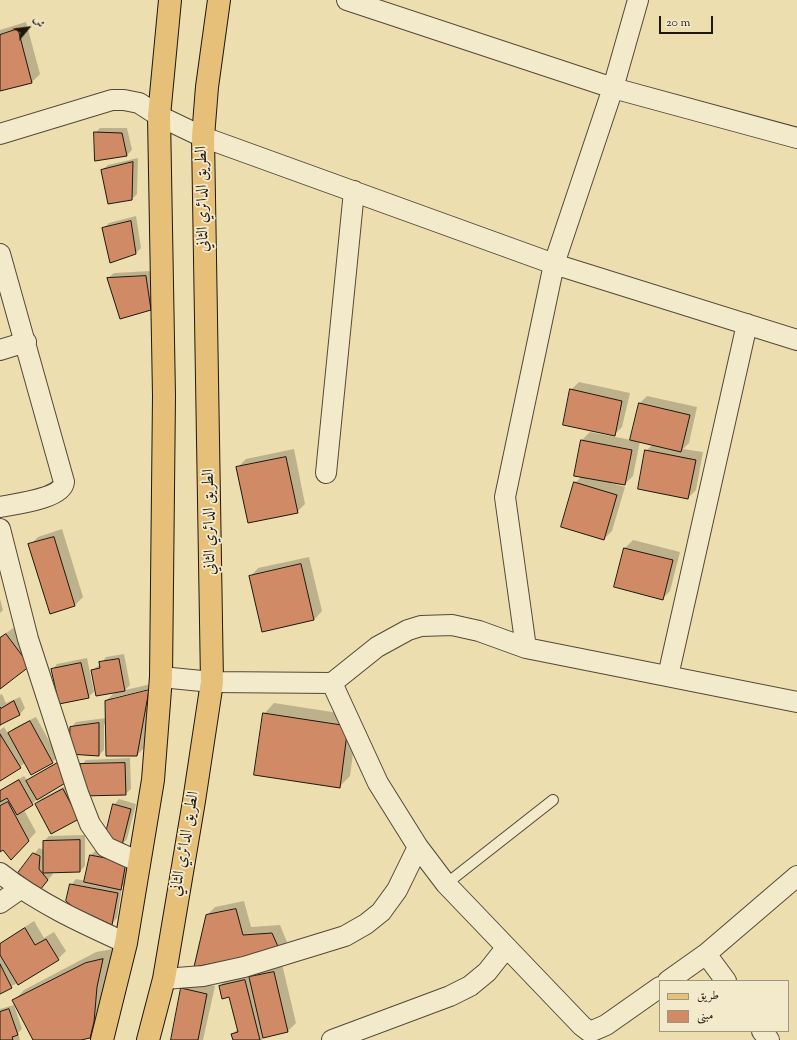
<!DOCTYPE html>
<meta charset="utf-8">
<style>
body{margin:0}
#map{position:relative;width:797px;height:1040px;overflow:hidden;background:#eddeaf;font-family:"Sorts Mill Goudy",Amiri,serif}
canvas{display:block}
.legend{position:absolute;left:659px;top:980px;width:130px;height:52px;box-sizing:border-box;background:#f3eacb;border:1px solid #9e967f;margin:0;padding:5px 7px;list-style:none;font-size:12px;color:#1e170e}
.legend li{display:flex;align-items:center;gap:8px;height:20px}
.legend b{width:20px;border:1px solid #9e967f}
.north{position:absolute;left:8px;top:8px;width:40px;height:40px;-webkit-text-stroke:3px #f3eacb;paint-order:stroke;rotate:61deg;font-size:11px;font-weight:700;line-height:16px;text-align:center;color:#1e170e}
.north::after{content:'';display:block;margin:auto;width:14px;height:18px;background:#1e170e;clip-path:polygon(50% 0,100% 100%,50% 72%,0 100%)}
.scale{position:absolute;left:659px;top:16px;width:54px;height:18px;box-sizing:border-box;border:2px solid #1e170e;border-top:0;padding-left:5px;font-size:12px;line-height:14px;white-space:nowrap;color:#1e170e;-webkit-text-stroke:3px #f3eacb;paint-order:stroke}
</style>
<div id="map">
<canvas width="797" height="1040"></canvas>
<ul class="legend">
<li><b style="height:5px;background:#e6bf78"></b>طريق</li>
<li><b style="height:11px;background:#d08a65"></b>مبنى</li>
</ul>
<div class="north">ش</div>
<div class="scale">20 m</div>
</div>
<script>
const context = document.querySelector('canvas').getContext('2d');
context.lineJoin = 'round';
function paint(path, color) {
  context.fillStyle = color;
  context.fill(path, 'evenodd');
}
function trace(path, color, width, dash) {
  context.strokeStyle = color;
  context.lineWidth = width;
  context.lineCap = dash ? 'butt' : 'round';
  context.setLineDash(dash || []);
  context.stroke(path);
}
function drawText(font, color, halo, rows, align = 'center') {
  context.font = font + ' "Sorts Mill Goudy",Amiri,serif';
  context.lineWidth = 3.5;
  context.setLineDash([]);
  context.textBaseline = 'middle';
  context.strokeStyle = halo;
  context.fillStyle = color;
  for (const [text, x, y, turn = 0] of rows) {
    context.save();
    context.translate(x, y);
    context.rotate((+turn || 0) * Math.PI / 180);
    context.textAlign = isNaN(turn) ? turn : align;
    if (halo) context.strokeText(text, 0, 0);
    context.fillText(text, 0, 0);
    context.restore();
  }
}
const shadow = new Path2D(`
 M26,22L40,74L32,82L0,90V30Z
 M100,128H127L132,150L127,155L95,133Z
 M138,158L137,194L132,199L102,170L108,165Z
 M136,216L141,248L136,253L103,229L109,223Z
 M151,271L156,304L150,309L121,317L108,278L114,273Z
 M579,382L630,393L622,427L614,435L571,390Z
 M647,396L697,407L689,443L683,449L703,452L696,490L688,498L646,451L653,444L640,441L633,476L625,484L611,482V483L625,487L612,531L604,539L575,483L582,476V440L590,432L631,440L639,404Z
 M294,449L305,504L297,512L238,467L246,459Z
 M62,529L83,597L75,605L51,612L30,545L38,537Z
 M633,540L680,552L670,591L662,599L625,548Z
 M309,557L322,611L314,620L250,577L258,568Z
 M0,599L3,610L0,613Z
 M15,627L38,658L0,688V637Z
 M124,654L130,685L125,690L156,683L145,747L137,755L104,724V750L99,755L70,753L71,728L76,722L106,718V701L115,692L92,670L101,664L106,657ZM153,688L154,690L112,700V698Z
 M87,658L94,692L88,697L52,670L57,664Z
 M2,694L6,703L20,697L25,708L20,714L3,722L0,727V695Z
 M274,703L358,716L350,776L339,787L264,714Z
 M36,717L58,757L52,762L25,763L0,780V730L4,727L8,734L14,728Z
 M66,757L38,799L24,810L36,832L19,851L3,849L0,851V790L24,776L28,781L33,776Z
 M130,758L131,789L125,794L81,765L86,760Z
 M69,784L84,813L36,804L41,799Z
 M119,799L136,804L127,839L122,844L114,805Z
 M85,835V866L80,871L51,872L53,874L40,889L19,873L39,848L44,850V841L49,836Z
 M96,850L131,857L126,883L122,887L117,918L112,923L71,885L76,879L86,881L91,855Z
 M244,901L251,927L280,925L287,942L279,950L196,966L207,915L215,907Z
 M34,921L44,938L54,932L66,951L58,959L0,993V943Z
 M113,949L100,1026L90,1037L77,1040H34L14,1001L24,990L96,952Z
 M282,964L296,1023L288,1031L265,1036L262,1040H234L232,1034L238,1029L230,996L220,986L228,978L253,972V975L258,970Z
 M190,981L215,986L203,1040H172L182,989Z
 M14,1005L22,1029L18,1033L20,1040H0V1009Z`);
const building = new Path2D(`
 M18,29L32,83L0,91V35Z
 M94,132L122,133L127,156L95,161Z
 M133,162L132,200L108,204L101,170Z
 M131,221L136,254L110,263L102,228Z
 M146,276L151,310L120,319L107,278Z
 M570,389L622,401L615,436L563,425Z
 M639,403L690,415L681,452L630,440Z
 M581,440L632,450L625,485L574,476Z
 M645,450L696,460L688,499L638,489Z
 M286,457L298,513L248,523L236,467Z
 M574,482L617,495L604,540L561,527Z
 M54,537L75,606L50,614L28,544Z
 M624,548L673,560L663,600L614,587Z
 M301,564L314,620L262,632L249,576Z
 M6,634L30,666L0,689V638Z
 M119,659L125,691L96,696L91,670L100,668L99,662Z
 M81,663L89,698L59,704L51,669Z
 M149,690L137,756H106L105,701Z
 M14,701L20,715L0,725V707L1,708Z
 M263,713L348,726L340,788L254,775Z
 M30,721L53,763L31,775L8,733Z
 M99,723V756L69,754L70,727Z
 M0,734L21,768L0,781Z
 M61,761L72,779L37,800L26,781Z
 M125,763L126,795L81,796L80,764Z
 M19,780L33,805L17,815L7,798L0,802V791Z
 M63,789L79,819L51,834L35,804Z
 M8,802L29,841L11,860L3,850L0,852V806Z
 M113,804L131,809L122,845L104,841Z
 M80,840V872L43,873V841Z
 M33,853L40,856L39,869L48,880L40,890L18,873Z
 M90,855L126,862L121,890L84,882Z
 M70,884L118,893L112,925L73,907L66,901Z
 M236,909L243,935L272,933L280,951L194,967L206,915Z
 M25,928L35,945L46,939L59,960L18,985L0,955V944Z
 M103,959L97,987L94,1022L90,1038L81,1040H33L12,1000L85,963Z
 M0,964L12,988L0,994Z
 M274,972L288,1032L263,1038L249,977Z
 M245,980L260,1040H233L231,1034L238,1032L229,997L222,999L219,986Z
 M181,988L207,994L198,1040H171Z
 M9,1009L18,1035L12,1037L13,1040H0V1012Z`);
const lane = new Path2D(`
 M446,884L553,800`);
const street = new Path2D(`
 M347,0L613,88L797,138
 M0,134L112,100H124L139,103L159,116L203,137L554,264L797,340
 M0,254L64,482C62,499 14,504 0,507
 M0,350L26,342
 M326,473L354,191
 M0,529L28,639L78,793L90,824L106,847L139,862
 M526,648L505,497L554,264L613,88L638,0
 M668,676L747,324
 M161,677L212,682L332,683L377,647L408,630L421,626L452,625L479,631L526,648L797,702
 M332,683L378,783L418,847L446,884L582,1026L590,1032L606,1025L660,987
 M0,873C38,903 82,923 126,943
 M0,903L20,889
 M706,954L726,981
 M164,979L203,976L244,967L345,936L366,924L381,912L397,890L418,847
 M668,981L706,954L797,876
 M762,1031L769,1040
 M332,1040L450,996L470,986L487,972L506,948`);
const primary = new Path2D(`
 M102,1040L126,943L153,780L161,677L164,396L159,116L170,0
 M148,1040L164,979L194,801L212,682L203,137L207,87L219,0`);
const streetNames = [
 ["الطريق الدائري الثاني",204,199,-91],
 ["الطريق الدائري الثاني",211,522,-91],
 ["الطريق الدائري الثاني",186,844,-80]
];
paint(shadow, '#0003');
paint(building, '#d08a65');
trace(building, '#1e170e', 1);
trace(lane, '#524936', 12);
trace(street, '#524936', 22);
trace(primary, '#1e170e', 24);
trace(lane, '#f3eacb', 10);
trace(street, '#f3eacb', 20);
trace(primary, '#e6bf78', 22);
drawText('16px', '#1e170e', '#f3eacb', streetNames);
</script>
